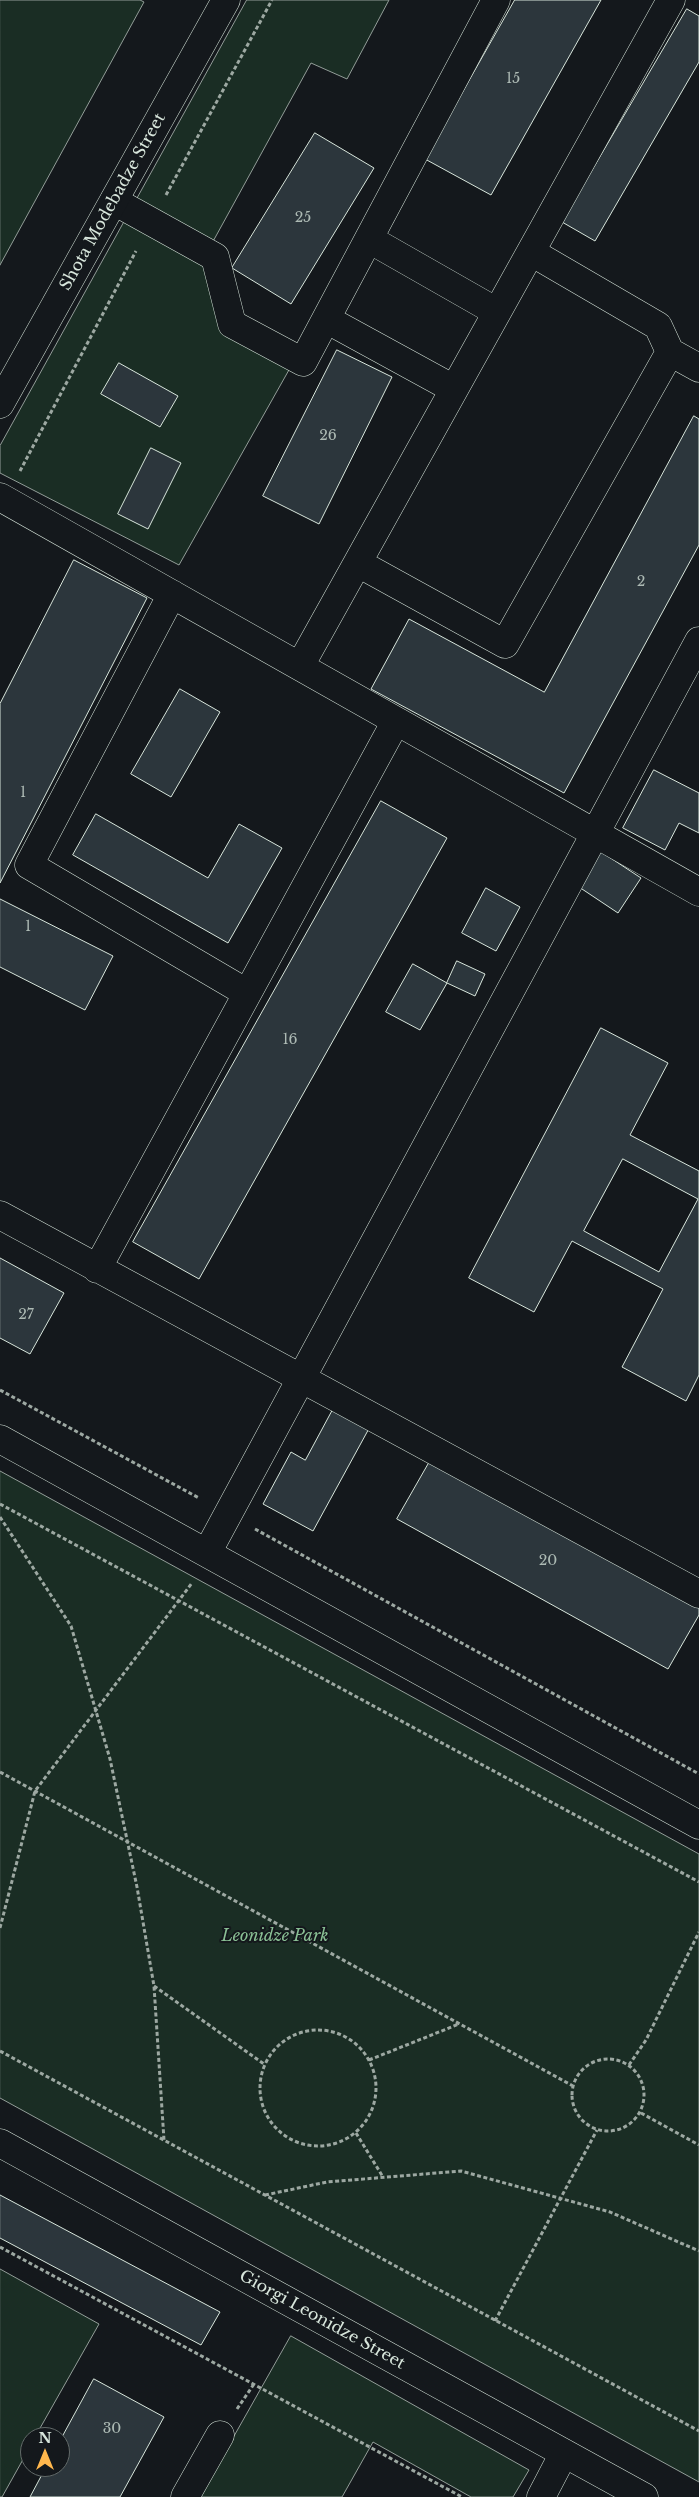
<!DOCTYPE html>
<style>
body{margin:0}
#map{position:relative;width:699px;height:2497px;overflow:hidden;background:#14181c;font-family:"Libre Baskerville",serif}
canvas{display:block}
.north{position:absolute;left:20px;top:2427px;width:50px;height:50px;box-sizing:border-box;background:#14181c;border:1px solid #626a69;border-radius:50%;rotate:0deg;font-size:14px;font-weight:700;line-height:20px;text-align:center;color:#d8e6dc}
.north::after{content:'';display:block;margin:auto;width:18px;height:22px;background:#ffb74d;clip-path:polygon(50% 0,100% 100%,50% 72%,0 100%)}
</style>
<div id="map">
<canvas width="699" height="2497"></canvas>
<div class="north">N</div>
</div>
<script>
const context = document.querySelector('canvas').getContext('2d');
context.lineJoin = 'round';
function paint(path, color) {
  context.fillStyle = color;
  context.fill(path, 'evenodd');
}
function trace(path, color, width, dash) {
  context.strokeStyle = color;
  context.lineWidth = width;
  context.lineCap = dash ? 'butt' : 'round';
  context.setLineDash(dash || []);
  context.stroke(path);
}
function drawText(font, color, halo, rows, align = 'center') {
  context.font = font + ' "Libre Baskerville",serif';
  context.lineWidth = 4;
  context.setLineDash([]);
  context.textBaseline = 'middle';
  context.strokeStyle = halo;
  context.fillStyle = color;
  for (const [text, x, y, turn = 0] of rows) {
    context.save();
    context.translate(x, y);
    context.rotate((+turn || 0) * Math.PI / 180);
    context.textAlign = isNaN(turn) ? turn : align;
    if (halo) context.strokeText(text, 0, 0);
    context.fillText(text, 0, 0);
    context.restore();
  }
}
const green = new Path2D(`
 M0,0H140L144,2L0,265Z
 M247,0H389L347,79L311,63L205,256L223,323L294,361L179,565L0,473V446Z
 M0,1471L699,1854V2482L0,2098Z
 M0,2269L99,2324L35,2437H30V2447L2,2497H0Z
 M291,2336L529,2470L513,2497H471L373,2442L342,2497H200Z`);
const building = new Path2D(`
 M515,0H601L491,195L425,159Z
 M687,9L699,16V62L595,241L562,222Z
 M315,133L374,168L291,304L232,268Z
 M337,350L392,377L319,524L263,496Z
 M119,363L178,396L160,427L101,394Z
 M694,416L699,419V545L564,793L371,689L409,619L544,692Z
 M151,448L181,463L148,529L118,514Z
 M74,560L147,598L0,883V704Z
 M180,689L220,712L171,797L131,774Z
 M654,770L699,793V833L679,823L665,850L623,828Z
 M381,801L447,838L199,1279L133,1242Z
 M96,814L208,878L239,824L282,848L228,943L73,855Z
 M600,851L641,878L618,913L576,885Z
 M486,888L520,907L496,951L462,933Z
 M0,899L113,956L85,1010L0,967Z
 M457,961L485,974L475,996L447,983Z
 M413,964L447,983L420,1030L386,1012Z
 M601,1028L668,1063L630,1135L699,1171V1375L686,1401L622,1367L663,1289L572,1241L534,1312L469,1278ZM623,1159L698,1199L659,1272L584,1231Z
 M0,1258L64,1293L30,1354L0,1338Z
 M336,1404L372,1423L313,1531L263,1504L291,1452L305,1460Z
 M433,1456L699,1604V1615L668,1669L397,1519Z
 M0,2195L220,2312L201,2345L0,2238Z
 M94,2379L164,2417L120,2497H30L46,2467H60V2441Z`);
const path = new Path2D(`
 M166,195L272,0
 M20,471L136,251
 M0,1390L199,1498
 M0,1504L699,1882
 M0,1517L71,1626L110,1759L137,1887L154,1986L164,2140
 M255,1529L699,1774
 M0,1772L573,2086
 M0,1928L35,1791L192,1583
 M154,1986L264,2064
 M260 2088a58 58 0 1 1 116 0a58 58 0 1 1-116 0Z
 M0,2051L699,2431
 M572 2095a36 36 0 1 1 72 0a36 36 0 1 1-72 0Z
 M369,2060L459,2024
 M629,2065L646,2040L699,1932
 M641,2113L699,2145
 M356,2133L383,2177
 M265,2195L327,2182L461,2171L610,2212L699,2251
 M0,2247L462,2497
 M495,2321L597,2130
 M237,2409L254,2384`);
const minor = new Path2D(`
 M114,201L215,257L232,324L303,362L496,0
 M369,239L497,312
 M531,252L658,326L670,352L699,368
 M326,319L454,389
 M0,497L699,892
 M358,563L505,644L670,352
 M172,594L29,865L247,993
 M300,666L671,0
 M0,1215L699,1594
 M97,1269L396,721
 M0,1439L699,1825
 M207,1553L699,641
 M0,2143L644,2497
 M185,2497L220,2435
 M541,2497L564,2453`);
const major = new Path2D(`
 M0,404L226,0`);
const numberNames = [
 ["15",513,79],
 ["25",303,218],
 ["26",328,436],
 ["2",641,582],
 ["1",23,793],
 ["1",28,927],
 ["16",290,1040],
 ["27",26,1315],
 ["20",548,1561],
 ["30",112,2429]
];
const streetNames = [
 ["Shota Modebadze Street",113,202,-61],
 ["Giorgi Leonidze Street",322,2320,29]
];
const parkNames = [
 ["Leonidze Park",275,1936]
];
paint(green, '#1a2d24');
trace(green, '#939e99', 1);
paint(building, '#2c363c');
trace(building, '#d8e6dc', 1);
trace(minor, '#d8e6dc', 29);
trace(major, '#d8e6dc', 29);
trace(path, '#9da8a2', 3, [4, 2.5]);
trace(minor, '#14181c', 28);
trace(major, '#14181c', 28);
drawText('14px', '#adbab4', null, numberNames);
drawText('16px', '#d8e6dc', '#14181c', streetNames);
drawText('italic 16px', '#8ac095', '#14181c', parkNames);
</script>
